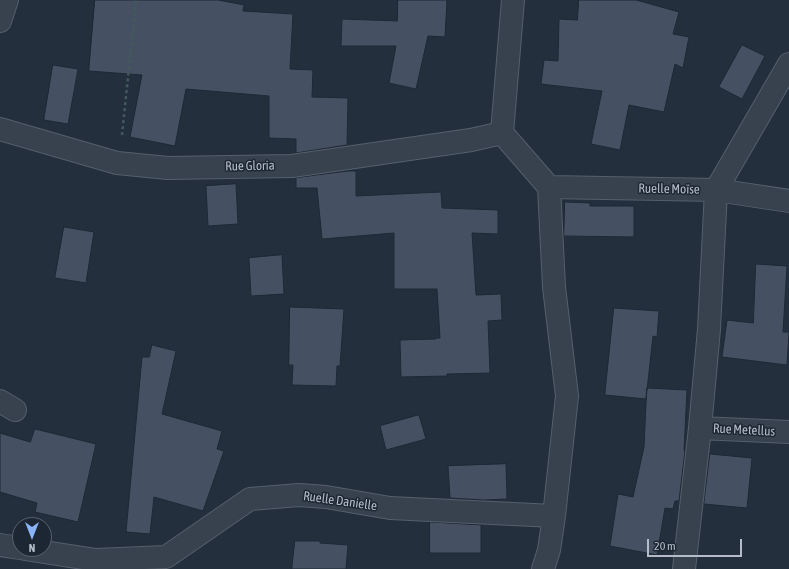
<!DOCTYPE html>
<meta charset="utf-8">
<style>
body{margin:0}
#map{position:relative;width:789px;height:569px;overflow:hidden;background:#242f3e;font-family:"Asap Condensed",sans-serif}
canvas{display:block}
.north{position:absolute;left:12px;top:517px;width:40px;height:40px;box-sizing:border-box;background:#1d2633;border:1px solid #59626f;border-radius:50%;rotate:180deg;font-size:11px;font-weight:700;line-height:16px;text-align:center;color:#b4bcc9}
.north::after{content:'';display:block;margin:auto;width:14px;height:18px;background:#8ab4f8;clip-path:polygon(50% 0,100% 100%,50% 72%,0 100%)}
.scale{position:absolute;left:647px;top:539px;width:95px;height:18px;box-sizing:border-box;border:2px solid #b4bcc9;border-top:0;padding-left:5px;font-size:12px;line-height:14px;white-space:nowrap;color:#b4bcc9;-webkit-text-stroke:3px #1d2633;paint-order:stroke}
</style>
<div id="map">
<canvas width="789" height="569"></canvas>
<div class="north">N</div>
<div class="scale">20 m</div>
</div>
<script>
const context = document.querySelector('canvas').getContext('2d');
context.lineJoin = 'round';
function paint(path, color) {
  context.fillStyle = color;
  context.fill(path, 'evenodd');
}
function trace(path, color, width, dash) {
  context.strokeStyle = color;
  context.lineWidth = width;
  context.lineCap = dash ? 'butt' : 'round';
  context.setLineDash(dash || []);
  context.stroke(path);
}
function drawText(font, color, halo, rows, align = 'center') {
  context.font = font + ' "Asap Condensed",sans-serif';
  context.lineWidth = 3;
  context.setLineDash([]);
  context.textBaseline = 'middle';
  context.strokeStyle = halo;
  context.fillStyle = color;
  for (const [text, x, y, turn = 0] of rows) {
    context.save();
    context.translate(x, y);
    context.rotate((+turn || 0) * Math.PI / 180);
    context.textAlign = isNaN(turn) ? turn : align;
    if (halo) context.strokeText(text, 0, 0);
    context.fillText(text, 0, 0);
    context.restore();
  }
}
const building = new Path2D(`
 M95,0H218L244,5L243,11L293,14L290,69L313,70L312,97L348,98L347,145L296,153V139L269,138V96L186,89L175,146L130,137L142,75L89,71Z
 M398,0H447L445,37L428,36L416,89L389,83L396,46H341L342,19L397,21Z
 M579,0H636L679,12L673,34L689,37L683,68L675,64L664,112L629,105L620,150L591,144L602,91L541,84L544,60L558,61L559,19L577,20Z
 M742,45L765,56L742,99L719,87Z
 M53,65L78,69L68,124L44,120Z
 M347,171H346H356V196L441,192L442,208L498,210V234L472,233L476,295L501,294L502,320L488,321L490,373L447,374V376L401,377L400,340L436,339V338H440L437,289H394V233L322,239L317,188H296V178Z
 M236,184L238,224L208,226L206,186Z
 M565,202L590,203V206H634V237L564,236Z
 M64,227L94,232L86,283L55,278Z
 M282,255L284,294L251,296L249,258Z
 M756,264L787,266L783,332H789L787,365L722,357L727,320L753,323Z
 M290,307L344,309L340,366H337L336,386L292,385L293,365H289Z
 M614,308L659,311L657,337L653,336L646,399L605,395Z
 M152,345L176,351L162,414L222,431L217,449L224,451L203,511L154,497L150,534L126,532L142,357H149Z
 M647,388L687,390L684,451H685L679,501H675L673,509L665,508L657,555L610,546L618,494L633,497L644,447Z
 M419,415L426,439L386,450L380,426Z
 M35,429L96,444L78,522L35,512L37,503L0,492V433L30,442Z
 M710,454L752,458L747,508L704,504Z
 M506,464L507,499L484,500L450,498L448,466Z
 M430,522L481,525V553H430Z
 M295,541H320V543L348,545L346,569H292Z`);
const path = new Path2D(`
 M122,135L136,0`);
const street = new Path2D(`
 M513,0L502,133L549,187L554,287L567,396L554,516L549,550L543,569
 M0,21L7,0
 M0,129L117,163L168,168L292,166L471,140L502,133
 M549,187L716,190L789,201
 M0,401L15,410
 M700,428L789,432
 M0,545L20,548
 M25,549L96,560L166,557L250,499L299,495L326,497L390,508L554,516
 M684,569L700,428L709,329L716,190L789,64`);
const streetNames = [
 ["Rue Gloria",250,166,-1],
 ["Ruelle Moïse",669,189,1],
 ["Rue Metellus",744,430,3],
 ["Ruelle Danielle",340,501,8]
];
paint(building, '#455162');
trace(building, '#1f2835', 1);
trace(street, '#565f6c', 24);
trace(path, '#44595c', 2.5, [3, 3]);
trace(street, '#38414e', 22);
drawText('13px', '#b4bcc9', '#1d2633', streetNames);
</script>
